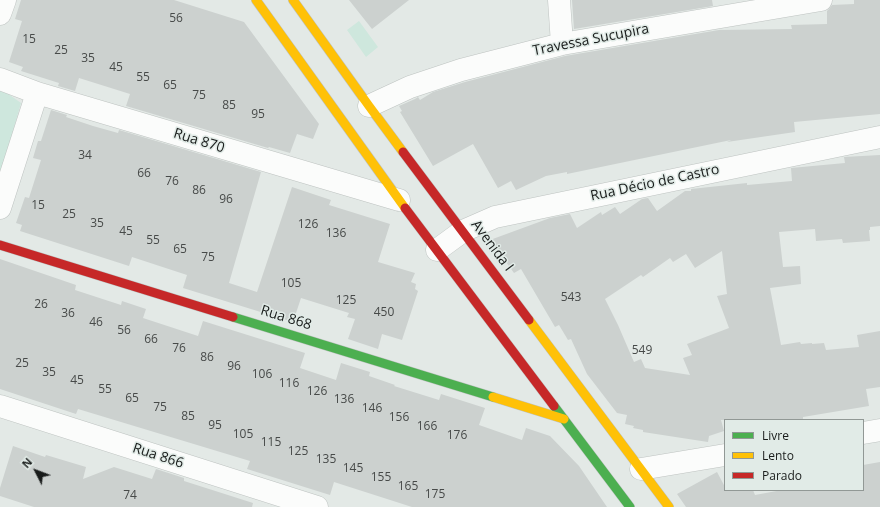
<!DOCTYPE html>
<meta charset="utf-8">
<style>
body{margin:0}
#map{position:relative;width:880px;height:507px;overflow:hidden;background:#e3e9e6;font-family:"Open Sans",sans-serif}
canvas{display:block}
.legend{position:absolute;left:724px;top:419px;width:140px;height:72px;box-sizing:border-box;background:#e1ebe7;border:1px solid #919895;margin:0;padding:5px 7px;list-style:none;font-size:12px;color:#191c1b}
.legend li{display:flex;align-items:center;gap:8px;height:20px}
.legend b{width:20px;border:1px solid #919895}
.north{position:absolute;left:16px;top:451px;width:40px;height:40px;-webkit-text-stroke:3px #e1ebe7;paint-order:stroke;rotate:312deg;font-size:11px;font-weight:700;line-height:16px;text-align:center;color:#191c1b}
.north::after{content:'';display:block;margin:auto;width:14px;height:18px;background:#191c1b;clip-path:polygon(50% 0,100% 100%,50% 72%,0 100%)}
</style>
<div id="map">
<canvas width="880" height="507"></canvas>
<ul class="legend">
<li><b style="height:5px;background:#4caf50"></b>Livre</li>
<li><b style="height:5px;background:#ffc107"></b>Lento</li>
<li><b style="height:5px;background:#c62828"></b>Parado</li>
</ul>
<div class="north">N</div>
</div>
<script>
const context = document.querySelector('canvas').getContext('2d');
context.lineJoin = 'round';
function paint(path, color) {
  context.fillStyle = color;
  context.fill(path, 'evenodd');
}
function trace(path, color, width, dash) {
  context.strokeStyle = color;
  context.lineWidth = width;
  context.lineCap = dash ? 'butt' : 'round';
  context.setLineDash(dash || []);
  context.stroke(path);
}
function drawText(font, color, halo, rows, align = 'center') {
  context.font = font + ' "Open Sans",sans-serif';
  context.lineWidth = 3;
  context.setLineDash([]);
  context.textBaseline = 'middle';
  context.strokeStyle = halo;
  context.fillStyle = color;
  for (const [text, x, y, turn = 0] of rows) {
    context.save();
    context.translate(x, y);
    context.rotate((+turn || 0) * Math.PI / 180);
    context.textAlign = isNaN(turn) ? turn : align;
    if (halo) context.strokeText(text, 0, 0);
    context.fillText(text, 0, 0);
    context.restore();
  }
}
const green = new Path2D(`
 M359,21L378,47L366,57L347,30Z
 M0,88L21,103L0,177Z`);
const building = new Path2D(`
 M21,0H174L244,22L319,124L313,139L297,134L290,153L269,147L268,148L126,106L130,94L79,78L75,91L58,86L59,83L21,71L23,67L9,62L22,21L15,19Z
 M349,0H409L372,29Z
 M572,0H712L713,6L574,29Z
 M854,0H880V114L794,122L795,132L727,142L731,140L567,174V172L546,176L516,190L511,181L498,188L473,144L433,166L400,112L402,111L399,106L415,99L418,97L420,100L433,92L465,82L565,56L719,30L792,29L791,25L827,24V11L829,9L832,5L854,4Z
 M51,110L67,115L66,117L93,126L118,133L119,130L261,172L229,283L257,292L292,187L331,200L329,205L390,224L378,262L415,273L411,282L416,284L415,289L418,291L402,340L382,334L378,349L348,339L355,319L347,317L349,313L301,298L293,322L183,288L187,275L132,257L129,266L20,231L22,225L16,223L25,197L29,198L41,160L33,158L38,141H41Z
 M880,155V226L870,227V230H869L870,241L843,243L842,239L816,241L815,229L779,232L783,267L800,266L801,284L770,288L781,345L800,342L801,344L812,343V344L824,343L826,350L859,347L857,335L880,331V387L866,389L869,406L803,417V420H721L724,431L709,436L708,442L643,432V430L633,428L634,426L625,424L627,415L617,413L587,374L571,339L568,340L559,325L555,327L521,269L514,273L490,240L550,218L570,214L577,228L601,212L602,215L615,207L620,214L642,199L648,198L657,211L685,191H691V189L747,183V185L792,181L791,168L845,163L844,157ZM722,251L727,294L717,296L729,328L687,344L692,355L683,358L690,375L645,368L641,359L634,362L618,325L605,299L641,275L643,277L670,258L673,262L686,254L695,268Z
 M0,259L76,285L75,290L121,305L122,301L146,309L143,318L198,336L203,321L305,353L300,368L336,380L341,363L370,372L369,376L395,385L394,386L439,400L441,394L485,408L479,425L522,440L526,428L550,436L579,466L607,507H412L334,482L330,495L247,469L250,461L78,409L76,414L0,389Z
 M13,446L45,457L46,455L86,467L83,479L114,467L152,479L156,469L184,478V481L253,503L252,507H34L0,496V488Z
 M880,462V507H686L677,494L717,472L725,487V490H753L755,495L782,490H863V465Z`);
const street = new Path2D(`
 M559,0L562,44
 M0,14L5,0
 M0,79L37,93L399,200
 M369,106L410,87L461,70L562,44L821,0
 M0,208L37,93
 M437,250L463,231L495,217L880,137
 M0,406L317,507
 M863,433L880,430
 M641,469L725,455`);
const fast = new Path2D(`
 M233,317L493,397
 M554,406L630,507`);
const slow = new Path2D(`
 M256,0L405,208
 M293,0L369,106L403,152
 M529,320L669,507
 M493,397L564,419`);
const jam = new Path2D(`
 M403,152L529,320
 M405,208L554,406
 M0,245L233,317`);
const numberNames = [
 ["56",176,19],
 ["15",29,40],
 ["25",61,51],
 ["35",88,59],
 ["45",116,68],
 ["55",143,78],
 ["65",170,86],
 ["75",199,96],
 ["85",229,106],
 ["95",258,115],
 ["34",85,156],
 ["66",144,174],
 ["76",172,182],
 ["86",199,191],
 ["96",226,200],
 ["15",38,206],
 ["25",69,215],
 ["35",97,224],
 ["126",308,225],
 ["45",126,232],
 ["136",336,234],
 ["55",153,241],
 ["65",180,250],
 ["75",208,258],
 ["105",291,284],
 ["543",571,298],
 ["125",346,301],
 ["26",41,305],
 ["450",384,313],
 ["36",68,314],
 ["46",96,323],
 ["56",124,331],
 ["66",151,340],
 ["76",179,349],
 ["549",642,351],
 ["86",207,358],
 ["25",22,364],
 ["96",234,367],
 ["35",49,373],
 ["106",262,375],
 ["45",77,381],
 ["116",289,384],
 ["55",105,390],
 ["126",317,392],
 ["65",132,399],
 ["136",344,400],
 ["75",160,408],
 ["146",372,409],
 ["85",188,417],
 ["156",399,418],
 ["95",215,426],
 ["166",427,427],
 ["105",243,435],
 ["176",457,436],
 ["115",271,443],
 ["125",298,452],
 ["135",326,460],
 ["145",353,469],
 ["155",381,478],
 ["165",408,487],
 ["175",435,495],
 ["74",130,496]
];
const streetNames = [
 ["Travessa Sucupira",591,40,-11],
 ["Rua 870",199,141,17],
 ["Rua Décio de Castro",655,183,-12],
 ["Avenida I",492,246,53],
 ["Rua 868",286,318,17],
 ["Rua 866",158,456,18]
];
paint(green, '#cee7dd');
paint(building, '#ccd1cf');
trace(street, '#bec3c1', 23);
trace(fast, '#bec3c1', 10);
trace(slow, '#bec3c1', 10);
trace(jam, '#bec3c1', 10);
trace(street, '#fbfcfb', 22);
trace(fast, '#4caf50', 9);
trace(slow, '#ffc107', 9);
trace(jam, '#c62828', 9);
drawText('12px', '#474a49', null, numberNames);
drawText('14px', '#191c1b', '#e1ebe7', streetNames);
</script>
